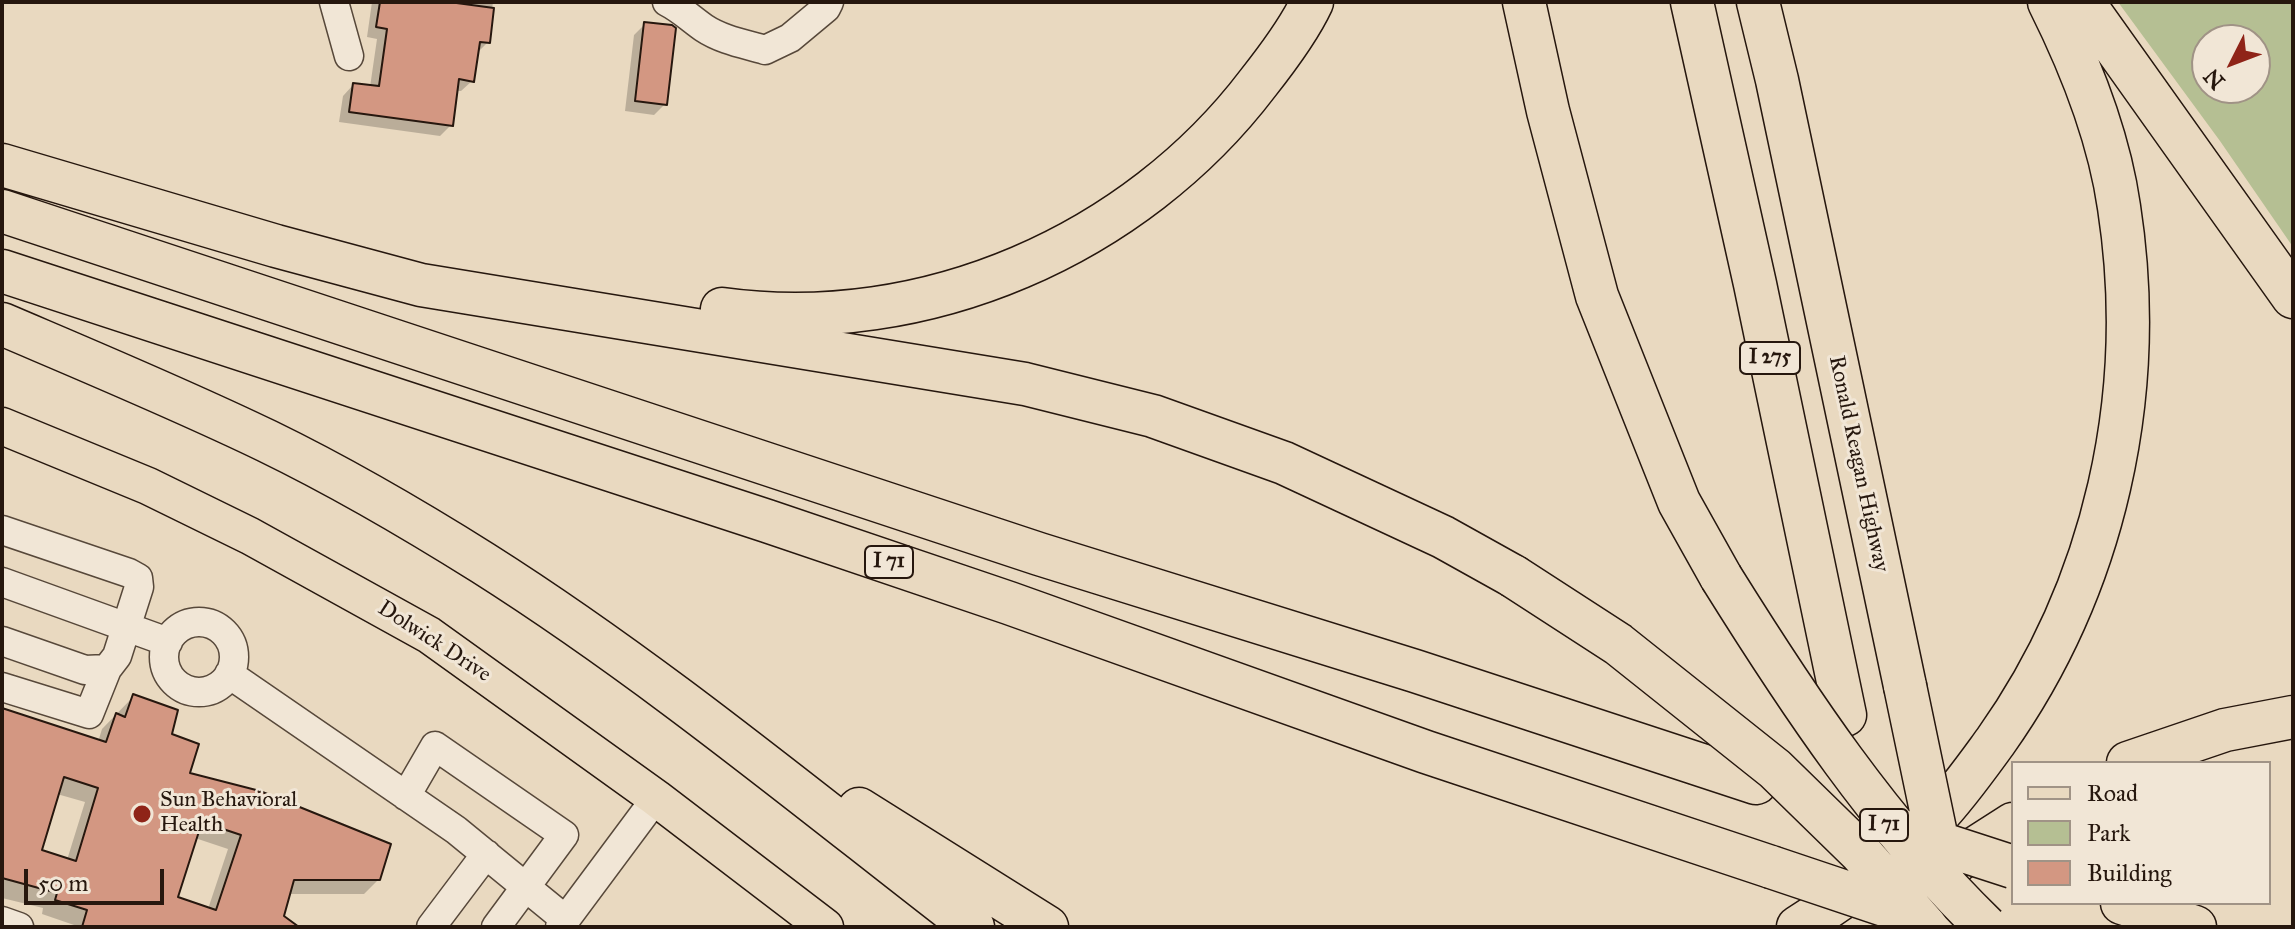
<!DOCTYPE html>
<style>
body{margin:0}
#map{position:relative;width:2295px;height:929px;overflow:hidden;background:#e9d9c0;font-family:"IM FELL Great Primer",serif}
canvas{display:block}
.frame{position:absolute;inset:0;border:4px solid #26170e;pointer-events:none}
.legend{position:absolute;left:2011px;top:761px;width:260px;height:144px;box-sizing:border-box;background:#f1e6d6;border:2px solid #a09386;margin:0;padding:10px 14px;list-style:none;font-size:24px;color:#26170e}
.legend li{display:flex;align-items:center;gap:16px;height:40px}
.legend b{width:40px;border:2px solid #a09386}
.north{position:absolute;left:2191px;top:24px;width:80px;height:80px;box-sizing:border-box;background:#f1e6d6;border:2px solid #a09386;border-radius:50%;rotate:228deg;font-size:22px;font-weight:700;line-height:32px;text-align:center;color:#26170e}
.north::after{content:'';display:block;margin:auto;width:28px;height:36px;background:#8f2418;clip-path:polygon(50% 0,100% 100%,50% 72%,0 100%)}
.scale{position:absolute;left:24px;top:869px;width:140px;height:36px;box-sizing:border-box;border:4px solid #26170e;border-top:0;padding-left:10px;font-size:24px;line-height:28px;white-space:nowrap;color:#26170e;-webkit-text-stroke:6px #f1e6d6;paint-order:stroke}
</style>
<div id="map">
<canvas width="2295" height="929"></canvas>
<div class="frame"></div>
<ul class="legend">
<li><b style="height:10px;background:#e9d9c0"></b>Road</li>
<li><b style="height:22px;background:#b5bf93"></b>Park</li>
<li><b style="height:22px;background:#d39782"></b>Building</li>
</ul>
<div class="north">N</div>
<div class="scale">50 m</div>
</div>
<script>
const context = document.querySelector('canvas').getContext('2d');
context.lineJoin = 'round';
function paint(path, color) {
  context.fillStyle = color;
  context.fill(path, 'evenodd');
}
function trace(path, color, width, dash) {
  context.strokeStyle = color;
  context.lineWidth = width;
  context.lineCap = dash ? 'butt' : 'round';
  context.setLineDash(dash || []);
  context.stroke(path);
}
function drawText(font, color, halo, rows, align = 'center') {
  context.font = font + ' "IM FELL Great Primer",serif';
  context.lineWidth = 6;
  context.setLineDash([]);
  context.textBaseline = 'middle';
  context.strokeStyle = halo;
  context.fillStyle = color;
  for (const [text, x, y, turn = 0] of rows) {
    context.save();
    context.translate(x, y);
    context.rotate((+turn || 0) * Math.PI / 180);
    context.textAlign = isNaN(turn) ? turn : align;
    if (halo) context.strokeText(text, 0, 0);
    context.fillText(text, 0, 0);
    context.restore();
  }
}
const green = new Path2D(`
 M2118,2H2293V247L2220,141ZM2207,40H2255V88H2207Z`);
const shadow = new Path2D(`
 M372,2H493L488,42L476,54L472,81L461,91H456L451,125L440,136L339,122L343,96L353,85L370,87L377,39L367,37Z
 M645,24L665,104L654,115L625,111L634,35Z
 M134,696L170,735L187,775L379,879L364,894H288L282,917L296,927H73L74,925L42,914L43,908L2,898V710L98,742L102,729ZM57,794L85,802L67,860L39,851ZM195,838L228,849L208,909L175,899Z`);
const building = new Path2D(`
 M380,2H449L494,8L490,43L480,42L474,82L459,79L453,126L349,112L353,83L379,86L387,29L376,27Z
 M644,22L672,25L676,28L667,105L635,101Z
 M133,694L178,710L172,734L199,744L190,773L260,791L391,844L380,880H294L284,916L299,927H82L87,910L55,900L57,893L2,878V708L106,742L116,713L125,717ZM64,777L98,788L76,861L42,850ZM202,822L241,835L216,910L178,897Z`);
const minor = new Path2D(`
 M334,2L349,56
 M667,2C681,9 691,19 704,28C722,40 745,44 765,50L790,38L826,8L829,2
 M2,530L129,573L138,578L139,587L117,656L107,669L85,670L2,641
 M2,582L168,642
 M164 657a35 35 0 1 1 70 0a35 35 0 1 1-70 0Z
 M229,674L456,830L566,920
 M2,687L89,714L107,669
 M406,796L435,746L564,835L496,927
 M2,921L19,927
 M431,927L486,854
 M560,927L656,798`);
const major = new Path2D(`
 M2,426L148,486L250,536L429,635L656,798L825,927`);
const highway = new Path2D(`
 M1524,2L1548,111L1597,296L1679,502L1721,577
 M1692,2L1755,284L1845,715
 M1758,2L1777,80L1905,686
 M2083,2L2293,297
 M2,165L276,246L421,285L1025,384L1153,416L1284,463L1443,537L1513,576
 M2,211L1039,554L1415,671L1756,783
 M2,271L767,521L1009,603L1426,752L1771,867
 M722,309C925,337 1135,245 1258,83C1277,59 1299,30 1312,2
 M2,324C91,362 180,399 267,441C341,477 413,519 483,563C655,672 812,803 973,927
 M2128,763L2225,730L2293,717
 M859,809L1047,927
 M1945,871L1963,856L2013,824
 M2122,903L2195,927
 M1798,927C1848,896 1894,860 1935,818C1957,795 1976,768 1995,742C2105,587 2148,395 2119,207C2109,137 2081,66 2049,2`);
const highwayBridge = new Path2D(`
 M1513,576L1618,644L1775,769L1860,852L1926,927
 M1721,577C1799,702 1880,824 1986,927
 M1905,686L1942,863
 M1896,829L2013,867
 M1771,867L1914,915`);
const markers = [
 [142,814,10,"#8f2418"]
];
const shields = [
 [1770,358,60],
 [889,562,48],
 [1884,825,48]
];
const shieldNames = [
 ["I 275",1770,358],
 ["I 71",889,562],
 ["I 71",1884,825]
];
const streetNames = [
 ["Ronald Reagan Highway",1858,464,78],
 ["Dolwick Drive",434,642,33]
];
const poiNames = [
 ["Sun Behavioral",160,801],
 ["Health",160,826]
];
paint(green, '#b5bf93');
paint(shadow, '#0003');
paint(building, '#d39782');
trace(building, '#26170e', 2);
trace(minor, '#57483a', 31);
trace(major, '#26170e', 39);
trace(highway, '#26170e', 45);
trace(minor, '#f1e6d6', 28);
trace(major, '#e9d9c0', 36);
trace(highway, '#e9d9c0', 42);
trace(highwayBridge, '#26170e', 45, []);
trace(highwayBridge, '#e9d9c0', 42);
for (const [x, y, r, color] of markers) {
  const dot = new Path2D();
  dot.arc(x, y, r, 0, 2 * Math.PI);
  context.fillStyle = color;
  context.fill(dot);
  trace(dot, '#f1e6d6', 3);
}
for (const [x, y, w] of shields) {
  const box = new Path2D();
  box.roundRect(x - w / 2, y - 16, w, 32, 6);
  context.fillStyle = '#f1e6d6';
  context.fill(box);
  trace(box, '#26170e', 2);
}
drawText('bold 20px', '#26170e', null, shieldNames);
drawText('22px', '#26170e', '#f1e6d6', streetNames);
drawText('22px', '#26170e', '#f1e6d6', poiNames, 'left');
</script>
